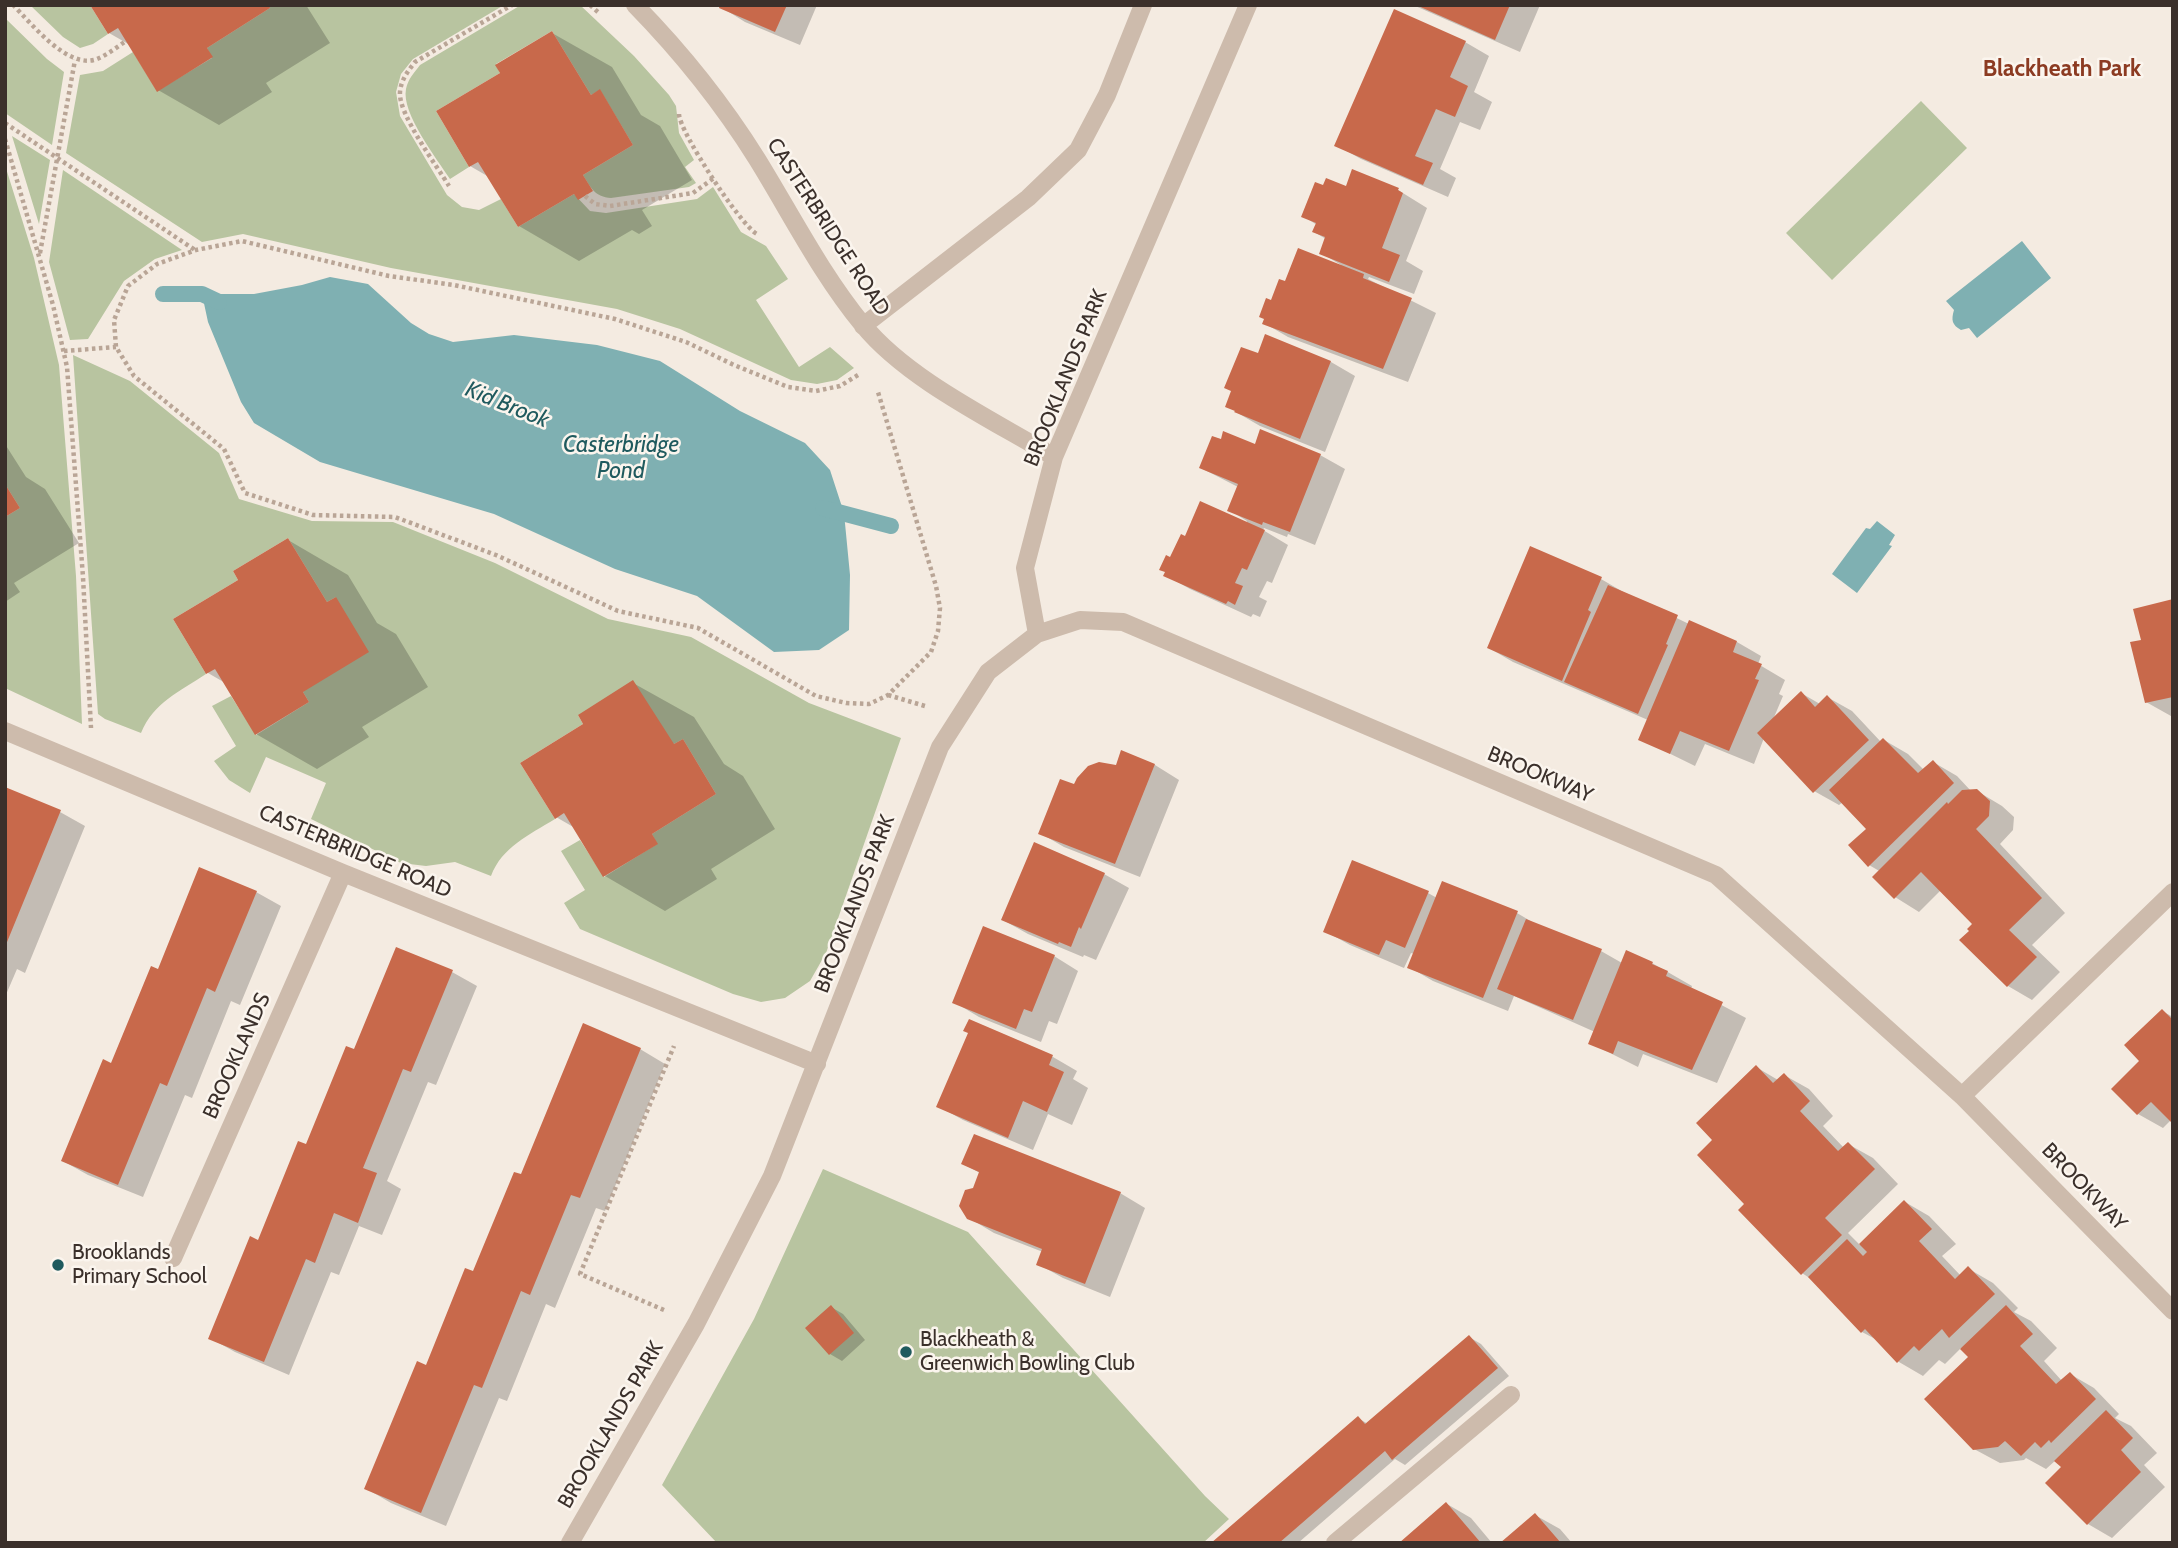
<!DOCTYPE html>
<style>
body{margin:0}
#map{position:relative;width:2178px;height:1548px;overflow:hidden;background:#f4ebe1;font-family:Cabin,sans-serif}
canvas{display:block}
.frame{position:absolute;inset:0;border:7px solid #3b302b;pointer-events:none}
</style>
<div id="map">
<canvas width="2178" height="1548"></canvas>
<div class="frame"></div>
</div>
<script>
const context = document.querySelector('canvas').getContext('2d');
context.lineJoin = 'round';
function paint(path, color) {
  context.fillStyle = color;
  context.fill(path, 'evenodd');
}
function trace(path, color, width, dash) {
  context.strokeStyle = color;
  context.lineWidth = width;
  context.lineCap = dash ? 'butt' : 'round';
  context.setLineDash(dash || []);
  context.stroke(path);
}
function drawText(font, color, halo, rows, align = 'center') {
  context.font = font + ' Cabin,sans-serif';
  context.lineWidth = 5;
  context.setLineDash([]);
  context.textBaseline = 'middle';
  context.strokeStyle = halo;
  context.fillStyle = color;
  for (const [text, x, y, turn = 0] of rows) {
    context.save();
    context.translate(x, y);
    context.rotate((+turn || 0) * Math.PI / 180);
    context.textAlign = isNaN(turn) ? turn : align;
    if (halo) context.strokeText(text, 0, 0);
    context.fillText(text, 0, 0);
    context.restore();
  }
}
const green = new Path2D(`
 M30,5H90L108,34L93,44L80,48L63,37Z
 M269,5H504L413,59L401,74L396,92L400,116L447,195L462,207L479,210L501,199L518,227L574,194L590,211L606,213L697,199L713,187L741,232L766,246L788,279L756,300L799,367L830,347L854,368L837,380L817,384L791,380L680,329L617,309L391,268L243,234L202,242L66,153L80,75L103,71L133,52L157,91L212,58L207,48L270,8Z
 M521,5H580L634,56L669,95L676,106L679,133L694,160L685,167L696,183L689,187L611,198C595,197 591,188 583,175L633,145L600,90L591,95L552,31L496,64L500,73L436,111L469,167L450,179C437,159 401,113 406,89C408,79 414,73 420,65Z
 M5,18L47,59L64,72L52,145L5,113Z
 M1921,101L1967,148L1832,280L1786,233Z
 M12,136L50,160L39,224Z
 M5,165L34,258L59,365L76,576L82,724L5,688V517L20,508L5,484Z
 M63,170L182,250L155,259L124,281L88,339L70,340L49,262Z
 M73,355L130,381L219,453L239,499L312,521L393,522L495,563L608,619L691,637L809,703L901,738L826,953L810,981L785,998L761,1002L733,994L580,929L564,903L585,890L561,851L580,840L604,877L657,844L652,834L716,794L683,739L674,744L578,715L583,724L520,763L555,819C529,835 502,847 491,876L455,862L426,866L401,863L311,819L326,783L266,757L250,793L229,780L214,761L236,746L212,706L231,696L256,735L309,702L303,692L336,597L327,602L288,538L233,571L238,580L173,619L206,674C179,692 154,702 141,733L105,719L98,714Z
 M823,1169L968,1232L1205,1496L1229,1519L1203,1543H717L662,1485L754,1319Z`);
const water = new Path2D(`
 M2022,241L2051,278L1977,338L1969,328L1961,330C1952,325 1951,320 1954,310L1946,301Z
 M330,277L368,284L411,323L429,334L453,342L514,335L597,345L660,361L740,411L805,443L830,470L844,513L850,575L849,630L819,650L774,652L697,596L615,569L494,514L320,462L254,423L241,402L208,322L202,294H254L302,285Z
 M1877,521L1895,535L1889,545L1892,546L1857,593L1832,574L1866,528L1870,529Z`);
const shadow = new Path2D(`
 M92,5H306L330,43L266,83L272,92L219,125L158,90L130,45L109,33Z
 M722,5H817L800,45L745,22L721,7Z
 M1413,5H1540L1520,52Z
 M552,33L612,67L641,115L660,126L692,180L642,210L652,226L639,234L632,230L579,261L519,226L489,177L470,166L502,73Z
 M1465,42L1489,56L1474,92L1492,102L1480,130L1460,122L1440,169L1456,178L1448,197L1361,159L1336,145Z
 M1347,188L1398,190L1427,208L1406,261L1423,271L1414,294L1369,277L1368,279L1436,313L1408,382L1288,337L1264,323L1272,302L1286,284L1341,267V265L1321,253L1326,239L1314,232L1317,225L1303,216Z
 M1266,337L1331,362L1355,376L1325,452L1260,426L1236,412L1233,391L1259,355Z
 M1261,432L1320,455L1345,469L1315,545L1288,534L1287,537L1264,528L1263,530L1288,545L1272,583L1267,581L1259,597L1267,601L1260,617L1253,614L1251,617L1190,589L1165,575L1171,560L1186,538L1246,523L1247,521L1229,510L1238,487L1201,468L1256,446Z
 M5,444L26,477L45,489L79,543L14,583L20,592L5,602Z
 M288,540L348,575L377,623L396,634L428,687L362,727L369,737L317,769L256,734L227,684L208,673L176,620L240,580Z
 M1601,579L1625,593L1689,624L1690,622L1737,642L1761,656L1758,664L1785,680L1779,694L1783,696L1772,722L1801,693L1820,704L1827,697L1852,711L1881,742L1884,740L1908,754L1924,770L1933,762L1957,776L1971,791H1977L2002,806L2014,817L2013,830L2000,844L2065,913L2032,945L2060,972L2032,1000L2008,986L1972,930L1975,924L1941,890L1919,912L1895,897L1881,872L1869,865L1868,829L1843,802L1839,805L1814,791L1764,738L1754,764L1705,744L1695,766L1640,739L1648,720L1513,662L1489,648Z
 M2173,601V716H2171L2146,702L2143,641Z
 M633,683L694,717L724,764L743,776L775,829L711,869L717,879L665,911L605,876L575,828L556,817L585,724Z
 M1122,752L1155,765L1179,780L1140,877L1064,847L1040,833L1075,787L1117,767Z
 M5,789L60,812L85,826L25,973L17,969L5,997Z
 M1104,874L1129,888L1096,960L1084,955L1083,957L1028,934L1003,920Z
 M1443,883L1517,913L1539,926L1601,951L1622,963H1652L1692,986L1691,989L1746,1018L1717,1083L1643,1054L1638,1067L1590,1043L1595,1032L1514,996L1508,1011L1433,981L1409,967L1414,954L1411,953L1404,968L1350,945L1325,931L1428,893L1437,898Z
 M256,892L281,906L240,1005L231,1001L192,1098L185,1095L143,1197L88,1175L63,1161L159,971Z
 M397,949L452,972L477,986L436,1085L428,1082L387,1181L401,1189L382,1235L359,1226L339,1275L331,1272L289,1375L235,1352L210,1338L355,1051Z
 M1054,956L1078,971L1057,1024L1049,1021L1041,1042L979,1017L954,1002Z
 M2162,1011L2173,1017V1122L2171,1120L2163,1128L2138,1114L2113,1089L2142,1061Z
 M970,1021L1053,1057L1077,1071L1073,1079L1088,1088L1072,1125L1048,1114L1033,1150L963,1120L938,1106L970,1033Z
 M640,1049L665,1064L605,1211L596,1208L555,1308L546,1304L507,1401L499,1398L446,1526L391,1503L367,1489L522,1177Z
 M1756,1067L1778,1080L1784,1075L1809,1089L1833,1116L1823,1126L1844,1148L1848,1144L1873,1158L1898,1184L1848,1233L1860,1245L1905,1202L1929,1216L1956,1244L1942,1256L1961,1276L1969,1269L1993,1283L2018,1308L2014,1312L2031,1321L2057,1348L2044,1361L2062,1381L2070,1374L2094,1388L2119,1414L2115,1418L2131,1426L2157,1453L2144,1465L2165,1487L2112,1538L2088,1524L2064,1467L2056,1460L2046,1469L2026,1458L2024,1460L2000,1463L1974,1449L1970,1357L1961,1348L1945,1364L1939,1360L1923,1376L1899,1362L1879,1341L1862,1332L1811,1279L1802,1273L1747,1204L1715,1140Z
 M963,1164L1120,1193L1145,1208L1110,1297L1063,1278L1038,1264L1043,1252L994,1233L969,1218L980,1173Z
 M831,1307L843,1314L865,1340L842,1361L830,1354Z
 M1469,1337L1481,1344L1509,1376L1405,1465L1395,1459L1298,1543H1214L1358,1418L1368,1424Z
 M1447,1504L1471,1518L1492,1543H1402Z
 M1535,1515L1560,1529L1572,1543H1503Z`);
const stream = new Path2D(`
 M163,294H202L219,302
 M823,508L891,526`);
const building = new Path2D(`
 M90,5H269L270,8L207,48L213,57L157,92L118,28L108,34Z
 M720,5H787L775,32L719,8Z
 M1416,5H1510L1495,40Z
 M1394,9L1466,41L1450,77L1468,86L1455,117L1436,109L1415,156L1433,163L1423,185L1334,146Z
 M552,31L591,95L600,89L633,145L583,175L593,191L578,200L574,194L518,227L478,162L469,167L436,111L500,73L495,65Z
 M1352,169L1399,188L1398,190L1403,193L1382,248L1400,255L1389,282L1319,254L1325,237L1312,232L1316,223L1301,217L1315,182L1323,185L1326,178L1346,186Z
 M1298,248L1364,274L1363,278L1412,298L1383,369L1262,324L1264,319L1259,317L1266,298L1271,300L1279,279L1285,281Z
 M1265,334L1331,361L1300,439L1234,412L1235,411L1225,407L1231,391L1224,388L1241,347L1258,353Z
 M1260,429L1321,454L1290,532L1263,522L1262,525L1227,511L1238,484L1199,468L1212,436L1221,439L1223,431L1255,444Z
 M5,484L20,508L5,517Z
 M1200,501L1265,530L1247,570L1242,568L1235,583L1243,586L1235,605L1228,601L1226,604L1163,576L1165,572L1159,570L1166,555L1170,557L1181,534L1185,536Z
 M288,538L327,602L336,597L369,652L303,692L309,702L255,735L215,669L206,674L173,619L238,580L233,571Z
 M1530,546L1602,577L1588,610L1591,612L1562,681L1487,648Z
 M1608,585L1678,615L1666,644L1668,645L1638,714L1564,682Z
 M2173,599V697L2145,703L2130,642L2141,640L2133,609Z
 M1689,620L1737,641L1733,652L1762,664L1755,679L1759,680L1729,751L1680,731L1670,754L1638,740Z
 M633,680L674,744L683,739L716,794L652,834L658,844L603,877L564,813L555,819L520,763L583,724L578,715Z
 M1801,691L1815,707L1827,695L1869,740L1813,793L1757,733Z
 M1883,738L1918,773L1933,760L1954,783L1868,867L1848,845L1866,829L1829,790Z
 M1121,750L1155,764L1115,864L1038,834L1060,779L1074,784L1077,778L1088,766L1099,762L1116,765Z
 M5,787L61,810L5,947Z
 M1977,789L1990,801L1989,816L1976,829L2042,898L2009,930L2037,957L2007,987L1959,940L1969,931L1967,929L1972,924L1921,872L1894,899L1872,877L1947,802L1948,804L1962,790Z
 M1034,842L1105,873L1081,929L1079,927L1071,947L1059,942L1058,944L1001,920Z
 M1352,860L1429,891L1405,948L1386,940L1379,955L1323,932Z
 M199,867L257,891L215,992L207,988L167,1086L160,1083L118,1185L61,1161L103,1059L111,1063L151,966L158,969Z
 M1442,881L1518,911L1483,998L1407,968Z
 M1526,919L1602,949L1573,1020L1497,989Z
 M983,926L1055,955L1032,1012L1024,1009L1016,1029L952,1003Z
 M396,947L453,970L411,1072L403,1069L363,1168L377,1173L358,1223L334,1213L315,1263L306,1259L264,1362L208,1339L250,1236L258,1240L298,1141L306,1144L346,1046L354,1049Z
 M1626,950L1653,962L1652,964L1668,971L1666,976L1723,1002L1692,1070L1618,1041L1613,1054L1588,1044Z
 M2162,1009L2173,1020V1124L2151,1102L2137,1115L2111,1089L2139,1061L2124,1045Z
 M969,1019L1053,1055L1049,1065L1064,1072L1047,1112L1023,1101L1008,1138L936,1107L968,1033L963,1031Z
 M583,1023L641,1048L580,1198L571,1195L530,1295L521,1291L482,1388L474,1385L421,1513L364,1489L417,1361L426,1365L465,1268L473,1271L514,1172L521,1174Z
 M1756,1065L1773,1083L1784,1073L1810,1101L1800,1111L1838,1151L1848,1142L1875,1169L1825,1218L1842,1235L1801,1275L1738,1210L1744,1204L1697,1155L1712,1140L1696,1123Z
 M974,1134L1121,1192L1085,1284L1036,1265L1042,1249L967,1219L959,1206L965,1190L973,1188L979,1172L961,1164Z
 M1904,1200L1932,1229L1919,1241L1955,1279L1968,1266L1995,1294L1949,1338L1942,1329L1919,1351L1914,1346L1897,1363L1865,1329L1861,1333L1808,1277L1847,1239L1863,1256L1867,1252L1859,1244Z
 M831,1305L854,1333L829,1355L805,1328Z
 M2006,1305L2033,1334L2020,1346L2037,1364L2056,1384L2070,1372L2096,1399L2051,1443L2049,1440L2041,1448L2035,1442L2021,1456L2005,1441L1998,1447L1973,1450L1924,1399L1968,1357L1960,1349Z
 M1469,1335L1498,1368L1392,1460L1385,1451L1279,1543H1211L1358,1416L1365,1424Z
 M2106,1410L2133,1438L2121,1450L2141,1472L2087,1525L2045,1483L2061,1467L2054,1461Z
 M1446,1502L1481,1543H1399Z
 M1535,1513L1561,1543H1500Z`);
const path = new Path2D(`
 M13,5C32,24 68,70 97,59C107,55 117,47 126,41
 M590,5L600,14
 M679,114C679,131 741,226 757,234
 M5,123L195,250
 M5,139L53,305L67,367L83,577L91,728
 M449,186C437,166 398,114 400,92C401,80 408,71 415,62L512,5
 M585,196L595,204L610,206L693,193L714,178
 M40,253L75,60
 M64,351L116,347
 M858,375L840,386L816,391L788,387L734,365L686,342L615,319L454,285L389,276L242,241L196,250L157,264L128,286L114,320L116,347L134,376L224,449L245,493L313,515L395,517L496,555L618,611L698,628L816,696L846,703L869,704L888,695L931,652L938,631L940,608L936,586L878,392
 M888,695L925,706
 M664,1310L580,1274L674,1046`);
const minor = new Path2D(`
 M635,5C681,52 722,103 757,159C791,214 821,274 863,325C908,380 993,420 1054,457
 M863,326L1028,198L1078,150L1107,95L1143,5
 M1037,634L1080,620L1123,622L1716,875L1962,1096L2173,1311
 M5,731L343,873L817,1064
 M1962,1096L2173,892
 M173,1258L343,873
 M570,1543L696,1324L772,1176L940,747L988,672L1037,634L1025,568L1054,457L1248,5
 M1335,1543L1511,1395`);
const markers = [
 [58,1265,7,"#1f5a5e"],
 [906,1352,7,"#1f5a5e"]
];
const streetNames = [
 ["CASTERBRIDGE ROAD",828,227,57],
 ["BROOKLANDS PARK",1066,378,-68],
 ["BROOKWAY",1540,775,23],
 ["CASTERBRIDGE ROAD",355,852,23],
 ["BROOKLANDS PARK",855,904,-69],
 ["BROOKLANDS",237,1056,-66],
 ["BROOKWAY",2084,1187,46],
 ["BROOKLANDS PARK",611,1425,-60]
];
const poiNames = [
 ["Brooklands",72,1253],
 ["Primary School",72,1277],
 ["Blackheath &",920,1340],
 ["Greenwich Bowling Club",920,1364]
];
const neighbourhoodNames = [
 ["Blackheath Park",2062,69]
];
const waterNames = [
 ["Kid Brook",507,405,22],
 ["Casterbridge",621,445],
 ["Pond",621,471]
];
paint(green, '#b8c4a0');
paint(water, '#7fb0b2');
paint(shadow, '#0003');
trace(stream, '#7fb0b2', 16);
paint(building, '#c8694b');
trace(path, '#b9a596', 4.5, [3.5, 3.5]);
trace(minor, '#cdbbac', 18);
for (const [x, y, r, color] of markers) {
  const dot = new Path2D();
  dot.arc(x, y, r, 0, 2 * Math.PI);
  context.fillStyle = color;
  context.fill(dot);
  trace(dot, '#fbf5ee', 2.5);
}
drawText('21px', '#3b302b', '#fbf5ee', streetNames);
drawText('21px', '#3b302b', '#fbf5ee', poiNames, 'left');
drawText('bold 23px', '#8c3b22', '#fbf5ee', neighbourhoodNames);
drawText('italic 23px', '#1f5a5e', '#fbf5ee', waterNames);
</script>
